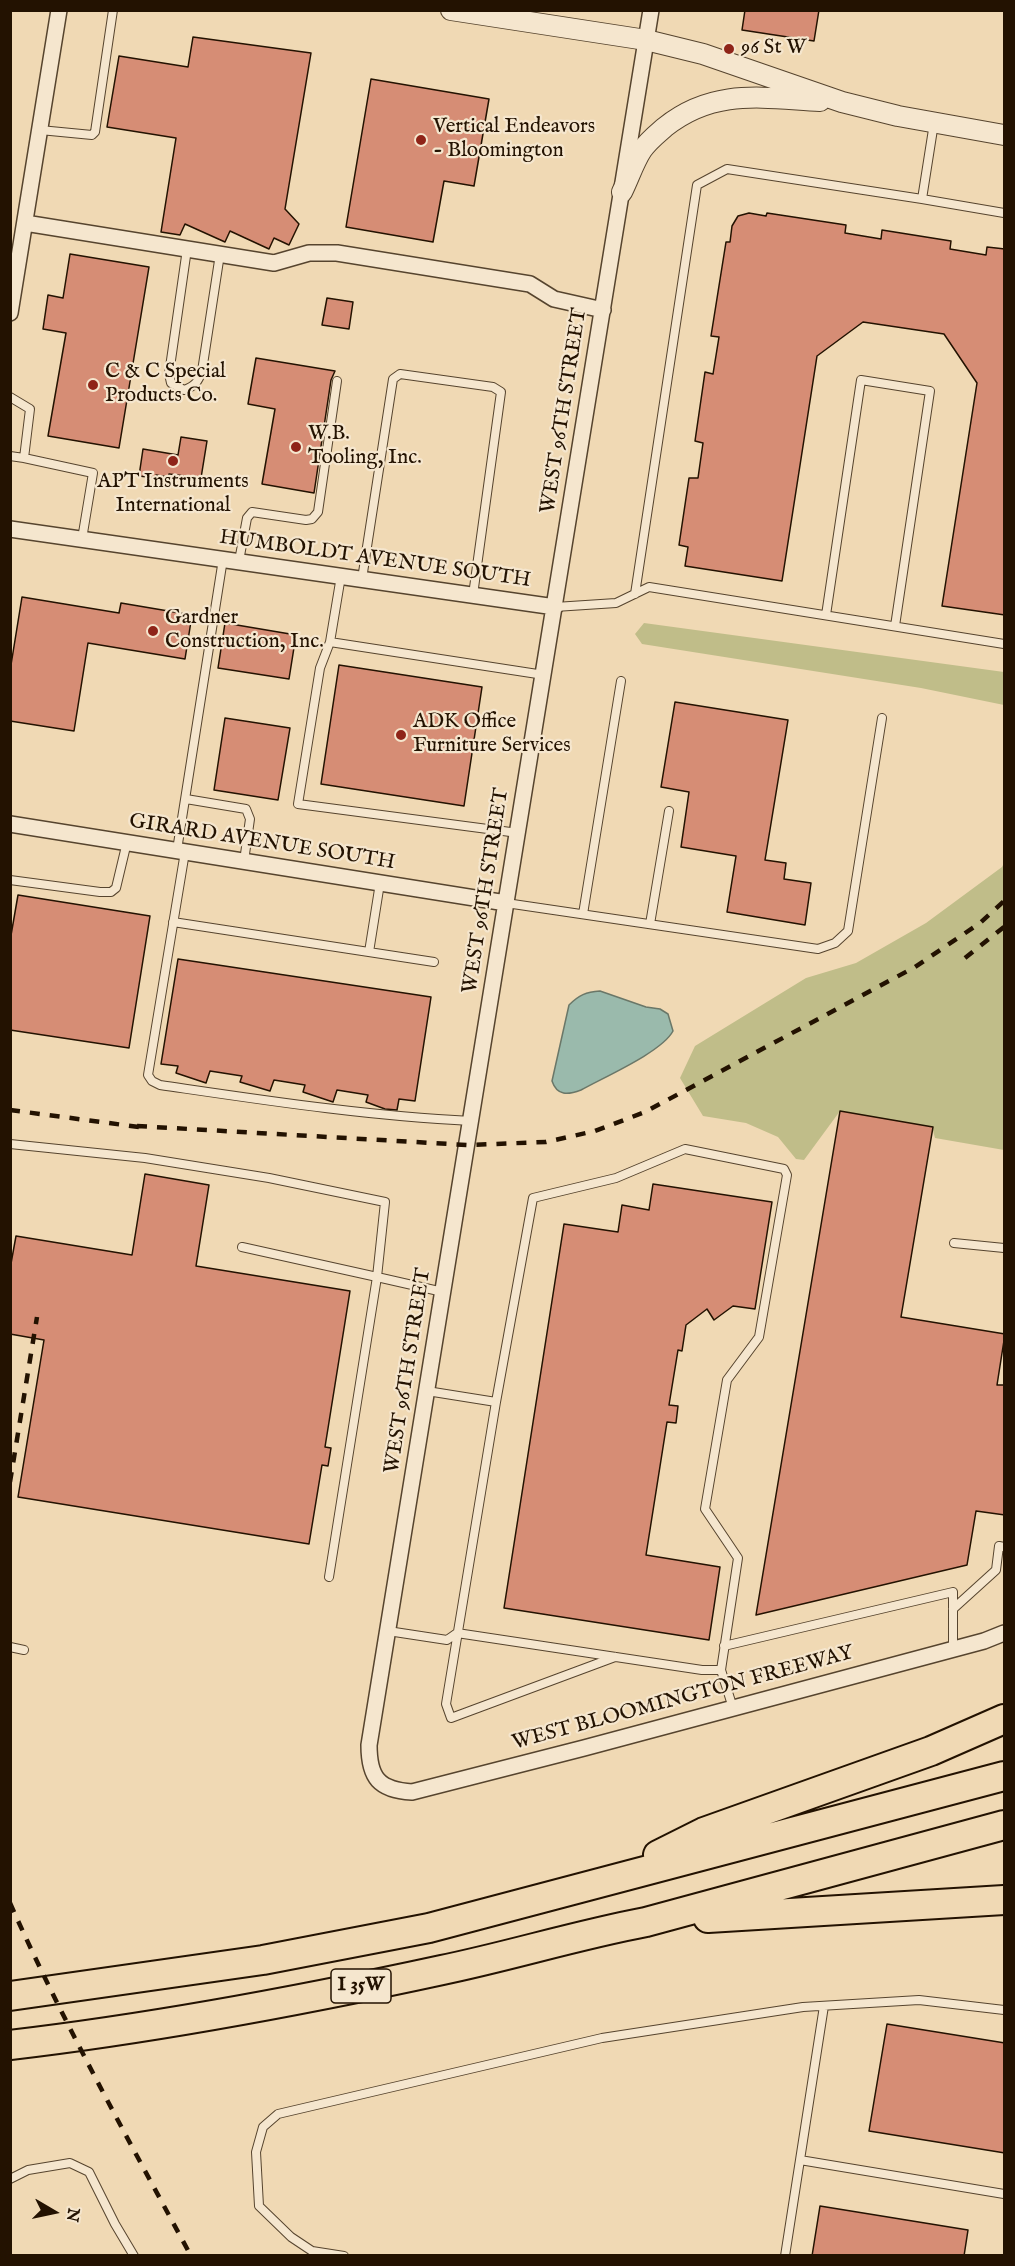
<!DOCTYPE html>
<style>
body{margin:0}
#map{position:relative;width:1015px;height:2266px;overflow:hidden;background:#f0d9b4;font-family:"IM FELL English",serif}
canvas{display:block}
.frame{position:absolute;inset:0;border:12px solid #231201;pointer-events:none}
.north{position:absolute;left:24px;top:2182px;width:60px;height:60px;-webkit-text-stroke:4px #f5e6ce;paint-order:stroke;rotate:99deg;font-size:16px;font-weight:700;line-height:24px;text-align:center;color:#231201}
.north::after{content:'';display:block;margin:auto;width:21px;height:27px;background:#231201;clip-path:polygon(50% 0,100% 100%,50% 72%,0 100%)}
</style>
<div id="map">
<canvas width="1015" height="2266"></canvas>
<div class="frame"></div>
<div class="north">N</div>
</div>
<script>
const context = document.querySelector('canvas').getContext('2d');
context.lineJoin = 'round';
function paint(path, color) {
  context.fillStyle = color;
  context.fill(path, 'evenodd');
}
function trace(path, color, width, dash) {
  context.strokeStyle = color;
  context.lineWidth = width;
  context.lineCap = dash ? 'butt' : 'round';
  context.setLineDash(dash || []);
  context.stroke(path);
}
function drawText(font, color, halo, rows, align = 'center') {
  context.font = font + ' "IM FELL English",serif';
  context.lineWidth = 4.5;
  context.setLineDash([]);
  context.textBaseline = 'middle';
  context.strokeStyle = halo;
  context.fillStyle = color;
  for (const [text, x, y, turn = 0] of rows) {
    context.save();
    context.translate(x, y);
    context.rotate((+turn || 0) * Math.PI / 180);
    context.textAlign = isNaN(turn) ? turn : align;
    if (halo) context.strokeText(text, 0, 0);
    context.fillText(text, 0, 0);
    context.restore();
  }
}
const green = new Path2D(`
 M644,623L1004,672V705L921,688L642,644L635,634Z
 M1004,863V1150L935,1138L932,1127L840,1111L804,1160L796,1159L778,1137L746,1123L703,1116L680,1078L695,1046L806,978L856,963L926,923L1002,867Z`);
const water = new Path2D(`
 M600,991L646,1007L660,1009L668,1014L673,1031C662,1052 604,1077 581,1090C568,1095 557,1096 552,1081L569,1005C579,995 586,992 600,991Z`);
const building = new Path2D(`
 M745,10H819L814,41L742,30Z
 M193,37L311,53L285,209L299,224L289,245L274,238L269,249L230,231L225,242L185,224L180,235L161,232L176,138L107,127L119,56L188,67Z
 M371,79L489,99L474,186L444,181L433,242L346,227Z
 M749,213L766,216L767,213L846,225L845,233L881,239L882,230L951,241L950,249L986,255L987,247L1005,249V615L942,606L977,383L944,334L863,322L817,356L782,581L685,566L688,547L679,545L689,478H698L703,443L695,441L705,372L713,374L719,337L711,336L726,242H730L732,226L738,216Z
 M70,254L149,267L119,448L48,436L66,333L43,329L48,295L63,298Z
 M327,298L353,302L349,329L322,325Z
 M256,358L335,371L331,380L314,493L262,484L275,409L248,404Z
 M181,437L207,441L201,478L169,474L168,477L156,475V478L139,476L143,449L178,455Z
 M22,597L119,613L121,603L192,615L185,659L88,643L74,731L10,721V671Z
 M225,623L296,635L289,679L218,668Z
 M339,665L482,687L464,806L321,784Z
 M675,702L788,720L765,860L786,863L784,879L811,883L805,925L727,912L736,856L681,847L689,792L661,787Z
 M225,718L290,728L278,800L214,790Z
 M18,895L150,916L129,1048L10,1030V941Z
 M178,959L431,997L415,1101L399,1099L397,1110L385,1109L366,1102L368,1095L337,1090L333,1102L303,1092L305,1085L274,1080L270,1091L240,1082L242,1076L210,1071L206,1083L176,1073L178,1066L161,1064Z
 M840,1111L933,1127L901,1317L1005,1334L997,1385H1005V1515L976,1511L967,1565L756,1615Z
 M145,1174L209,1185L196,1266L350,1291L325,1447L331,1448L328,1466L322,1465L309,1544L18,1497L44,1340L10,1334V1269L16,1236L132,1255Z
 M653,1184L772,1202L755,1309L733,1306L714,1320L707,1309L686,1325L682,1351L678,1350L669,1405L678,1406L676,1423L667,1422L646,1555L720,1567L709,1640L504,1608L564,1224L618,1232L622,1205L649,1210Z
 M887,2024L1005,2043V2153L869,2131Z
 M820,2206L968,2230L964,2256H812Z`);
const service = new Path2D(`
 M934,123L922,199L1004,213
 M40,130L92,135L95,132L113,10
 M187,249L169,374L171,383L184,390C195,386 198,382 202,371L220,254
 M10,397L30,409L24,458L10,456
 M24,458L93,473L82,539
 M239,561L247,518L252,512L306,520L312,519L318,512L337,381
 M362,579L393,379L400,374L493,387L501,392L473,595
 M635,594L697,185L727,169L922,199
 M555,607L616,603L649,587L1004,644
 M826,615L861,380L930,391L895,626
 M330,642L341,576
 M186,799L246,809L250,819L244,861
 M518,833L298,804L320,668L330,642L544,675
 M177,850L223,559
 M185,852L148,1075L152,1081L160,1085C263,1100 366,1116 471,1121
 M10,880L100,892H111L116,888L127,842
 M506,903L818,949L835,943L848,931L882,718
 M583,914L621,681
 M173,922L434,962
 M650,924L669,811
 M369,952L380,883
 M10,1144L145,1158L269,1178L385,1202L377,1277L242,1247
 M954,1243L1004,1248
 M427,1391L496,1402L446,1704L451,1718L615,1657
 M496,1402L533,1198L616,1178L685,1149L784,1169L787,1175L759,1337L727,1380L705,1509L738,1558L721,1670L733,1708
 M329,1577L377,1277L443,1292
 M953,1609L996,1570L999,1546L1004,1547
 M388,1631L447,1640L457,1633L702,1670H721
 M724,1646L953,1592V1649
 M10,1647L24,1650
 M800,2160L1004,2194
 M10,2179L28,2170L70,2163L89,2172L115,2224L134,2256
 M344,2256L312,2251L291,2237L259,2206L256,2152L263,2127L278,2114L602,2038L803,2007L919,2000L1004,2010
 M785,2256L824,2006`);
const minor = new Path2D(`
 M651,10L369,1745C369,1778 379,1790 412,1792L584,1748L984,1641L1004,1633
 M25,223L274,263L309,253H337L530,284L554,299L603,310
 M10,313L59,10
 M10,529L555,607
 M10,824L506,903`);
const tertiary = new Path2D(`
 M451,10L646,40L703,54L842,102L898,116L1004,135
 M622,192C629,178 634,162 642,150C648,141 657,134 665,127C714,88 762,98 820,101`);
const motorway = new Path2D(`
 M658,1855L704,1832L931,1751L1004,1719
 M708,1918L1004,1900
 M10,1996L263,1960L429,1928L1004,1776
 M10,2045C155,2028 299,2001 442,1970C510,1956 577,1935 646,1922L1004,1825`);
const rail = new Path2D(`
 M965,958L1004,927
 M10,1110L139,1127
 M137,1126L467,1145L546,1142L595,1131L645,1112L915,967L980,923L1004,901
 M10,1482L37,1317
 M10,1903C64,2024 128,2139 191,2256`);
const markers = [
 [729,49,6,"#8f2418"],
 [421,140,6,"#8f2418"],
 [93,385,6,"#8f2418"],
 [296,447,6,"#8f2418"],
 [173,461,6,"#8f2418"],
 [153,631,6,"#8f2418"],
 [401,735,6,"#8f2418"]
];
const shields = [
 [361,1986,60]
];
const shieldNames = [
 ["I 35W",361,1986]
];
const poiNames = [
 ["96 St W",741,49],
 ["Vertical Endeavors",433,128],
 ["- Bloomington",433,152],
 ["C & C Special",105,373],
 ["Products Co.",105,397],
 ["W.B.",308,435],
 ["Tooling, Inc.",308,459],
 ["APT Instruments",173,483,"center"],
 ["International",173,507,"center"],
 ["Gardner",165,619],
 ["Construction, Inc.",165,643],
 ["ADK Office",413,723],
 ["Furniture Services",413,747]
];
const streetNames = [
 ["WEST 96TH STREET",565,411,-81],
 ["HUMBOLDT AVENUE SOUTH",375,560,8],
 ["GIRARD AVENUE SOUTH",262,843,9],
 ["WEST 96TH STREET",487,891,-81],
 ["WEST 96TH STREET",409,1371,-81],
 ["WEST BLOOMINGTON FREEWAY",683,1699,-15]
];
paint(green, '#c0bd89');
paint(water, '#9abaac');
trace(water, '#6a7768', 1.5);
paint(building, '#d68d75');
trace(building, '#231201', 1.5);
trace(service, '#56442e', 10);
trace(minor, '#56442e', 18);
trace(tertiary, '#56442e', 22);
trace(motorway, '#231201', 32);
trace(service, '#f5e6ce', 8);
trace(minor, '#f5e6ce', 15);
trace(tertiary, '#f5e6ce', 20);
trace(motorway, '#f0d9b4', 28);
trace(rail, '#231201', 4.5, [10, 10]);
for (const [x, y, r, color] of markers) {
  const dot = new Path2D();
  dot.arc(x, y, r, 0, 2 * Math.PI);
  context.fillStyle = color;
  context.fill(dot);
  trace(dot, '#f5e6ce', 2);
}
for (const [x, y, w] of shields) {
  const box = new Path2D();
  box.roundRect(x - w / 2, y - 17, w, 34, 4.5);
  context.fillStyle = '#f5e6ce';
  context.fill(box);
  trace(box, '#231201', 1.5);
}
drawText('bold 20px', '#231201', null, shieldNames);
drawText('21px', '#231201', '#f5e6ce', poiNames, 'left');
drawText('21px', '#231201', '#f5e6ce', streetNames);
</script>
